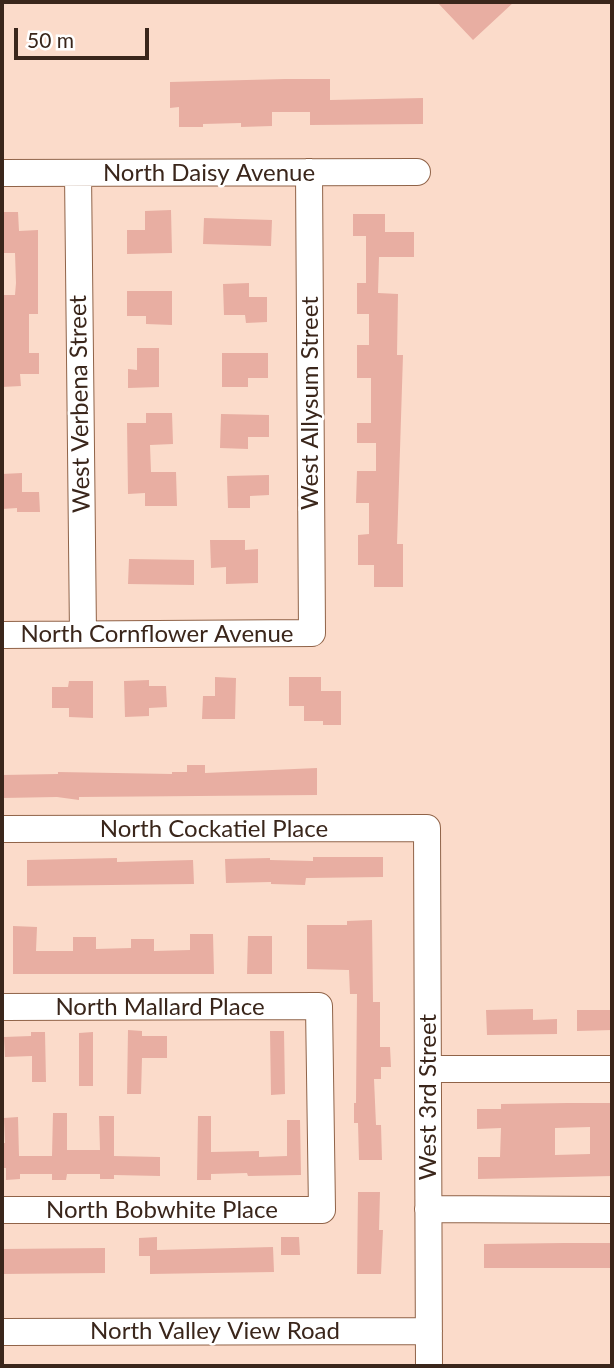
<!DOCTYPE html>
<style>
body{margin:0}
#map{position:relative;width:614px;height:1368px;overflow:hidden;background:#fbdbca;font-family:Lato,sans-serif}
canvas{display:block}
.frame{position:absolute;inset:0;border:4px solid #3a261b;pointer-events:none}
.scale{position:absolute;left:14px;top:28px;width:135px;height:32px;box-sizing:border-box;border:4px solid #3a261b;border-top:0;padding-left:9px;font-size:21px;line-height:24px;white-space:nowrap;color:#3a261b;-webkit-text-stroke:5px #fff;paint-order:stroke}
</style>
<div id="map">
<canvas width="614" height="1368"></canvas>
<div class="frame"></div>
<div class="scale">50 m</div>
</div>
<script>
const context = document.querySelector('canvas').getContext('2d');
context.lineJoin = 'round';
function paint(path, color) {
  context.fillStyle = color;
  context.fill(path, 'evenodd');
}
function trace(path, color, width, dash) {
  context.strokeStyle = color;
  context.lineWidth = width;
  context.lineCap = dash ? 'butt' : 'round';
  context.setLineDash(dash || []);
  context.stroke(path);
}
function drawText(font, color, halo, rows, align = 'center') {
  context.font = font + ' Lato,sans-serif';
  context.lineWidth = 5;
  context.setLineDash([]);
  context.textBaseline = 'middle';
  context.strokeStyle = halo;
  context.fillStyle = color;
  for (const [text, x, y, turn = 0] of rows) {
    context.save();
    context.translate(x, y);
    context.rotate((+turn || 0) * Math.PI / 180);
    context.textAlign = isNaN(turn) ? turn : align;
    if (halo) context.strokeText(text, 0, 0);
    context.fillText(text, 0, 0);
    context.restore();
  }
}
const building = new Path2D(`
 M437,2H514L473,40Z
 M285,79H330V100L423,98V124L310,125V112H272V126L241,127V123L203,124V127H179V107L170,108V82Z
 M171,210L172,253L127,254V230H145V211Z
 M2,212H18L19,231L38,230V314H29V353H39V374H20L21,386L2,387V295H15L16,283L15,253H2Z
 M353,214H385V232H414V257H379L378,293L398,294L397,355H403L397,544H403V587H374V565H358V535L369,534V503H356L357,471H376V443H357V423H371V378H357V345H369V314H357V283H366V236H353Z
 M204,218L272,220L271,246L203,244Z
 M249,283V297H267V322L246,323L245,315H224L223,284Z
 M127,291H172V325L146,324V316H127Z
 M137,348H159V387L128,388V369L137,370Z
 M222,353H268V378H248V387H222Z
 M146,413H172L173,444L150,445L151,472H176L177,506H145V493L128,494L127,423H146Z
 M221,414L269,415V437H248V449L220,448Z
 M22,473V492H39L40,512H17V508L2,509V474Z
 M269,475V495L250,496V508H228L227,476Z
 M210,540H245V550L258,549V583L226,584V567L211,568Z
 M129,559L194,560V585L128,584Z
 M215,677L236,678L235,719H202L203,696H215Z
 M289,677H321V691H341V725H323V721H304V706H289Z
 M149,680V686H166L167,707L149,708V716L125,717L124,681Z
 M69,681H93V718L69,717V708H52V687H68Z
 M187,765H205V773L317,768V795L79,797V800L57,797L2,798V775L58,774V772L172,774V772H187Z
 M313,857H383V877L306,878L305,885L271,884V882L226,883L225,859L270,858V860L313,861Z
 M117,858V862L193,860L194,884L27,886V860Z
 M372,920L373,1002H380V1047H390L391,1067H381V1079H374L376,1125H381L382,1160H359L358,1123H354V1103H356L357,994H350L349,970L307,969V925H347V921Z
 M13,926L37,927L36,951H73V937H96V949L131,948V939H154V951L190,950V934H213L214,974H13Z
 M248,936H272V974H247Z
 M533,1009V1020L557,1019V1034L487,1035L486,1010Z
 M577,1010H612V1030L577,1031Z
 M128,1030L142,1031V1036H167V1058H142L141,1094H127Z
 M270,1031H284L285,1094L271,1095Z
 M31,1032H45L46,1082H32V1056L5,1057L4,1037L31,1036Z
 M93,1032V1086H79V1033Z
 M568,1103H612V1176L478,1179V1157H500L501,1128L477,1129V1109H501V1104ZM590,1127V1154L555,1155V1128Z
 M53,1113H67V1150H100L99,1116H114V1156L160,1157V1176L114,1175V1179H100V1174H67L66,1180H52V1174H20V1179L6,1180V1168H2V1143H5L4,1118L18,1117L19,1156H52Z
 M198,1116H211V1152L259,1151V1157L287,1156V1120H300L301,1175L248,1176L247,1173L211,1174V1180H197Z
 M358,1192H380L379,1230H383L381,1274H357Z
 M157,1237V1250L273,1247L274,1272L150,1274V1256H139V1238Z
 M281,1237H299L300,1255H281Z
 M564,1243H612V1268H484V1244Z
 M105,1248V1273L2,1274V1249Z`);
const minor = new Path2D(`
 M2,173L417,172
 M78,173L83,634
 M2,635L312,633L309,172
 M2,829L427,828L429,1366
 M2,1007L319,1006L322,1210H2
 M428,1069H612
 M428,1209L612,1210
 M2,1332L429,1331`);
const streetNames = [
 ["North Daisy Avenue",209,173],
 ["West Allysum Street",310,403,-90],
 ["West Verbena Street",80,404,-91],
 ["North Cornflower Avenue",157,634],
 ["North Cockatiel Place",214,829],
 ["North Mallard Place",160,1007],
 ["West 3rd Street",428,1097,-90],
 ["North Bobwhite Place",162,1210],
 ["North Valley View Road",215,1331]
];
paint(building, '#e8aea2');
trace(minor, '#906348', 28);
trace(minor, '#fff', 26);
drawText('24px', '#3a261b', '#fff', streetNames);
</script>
